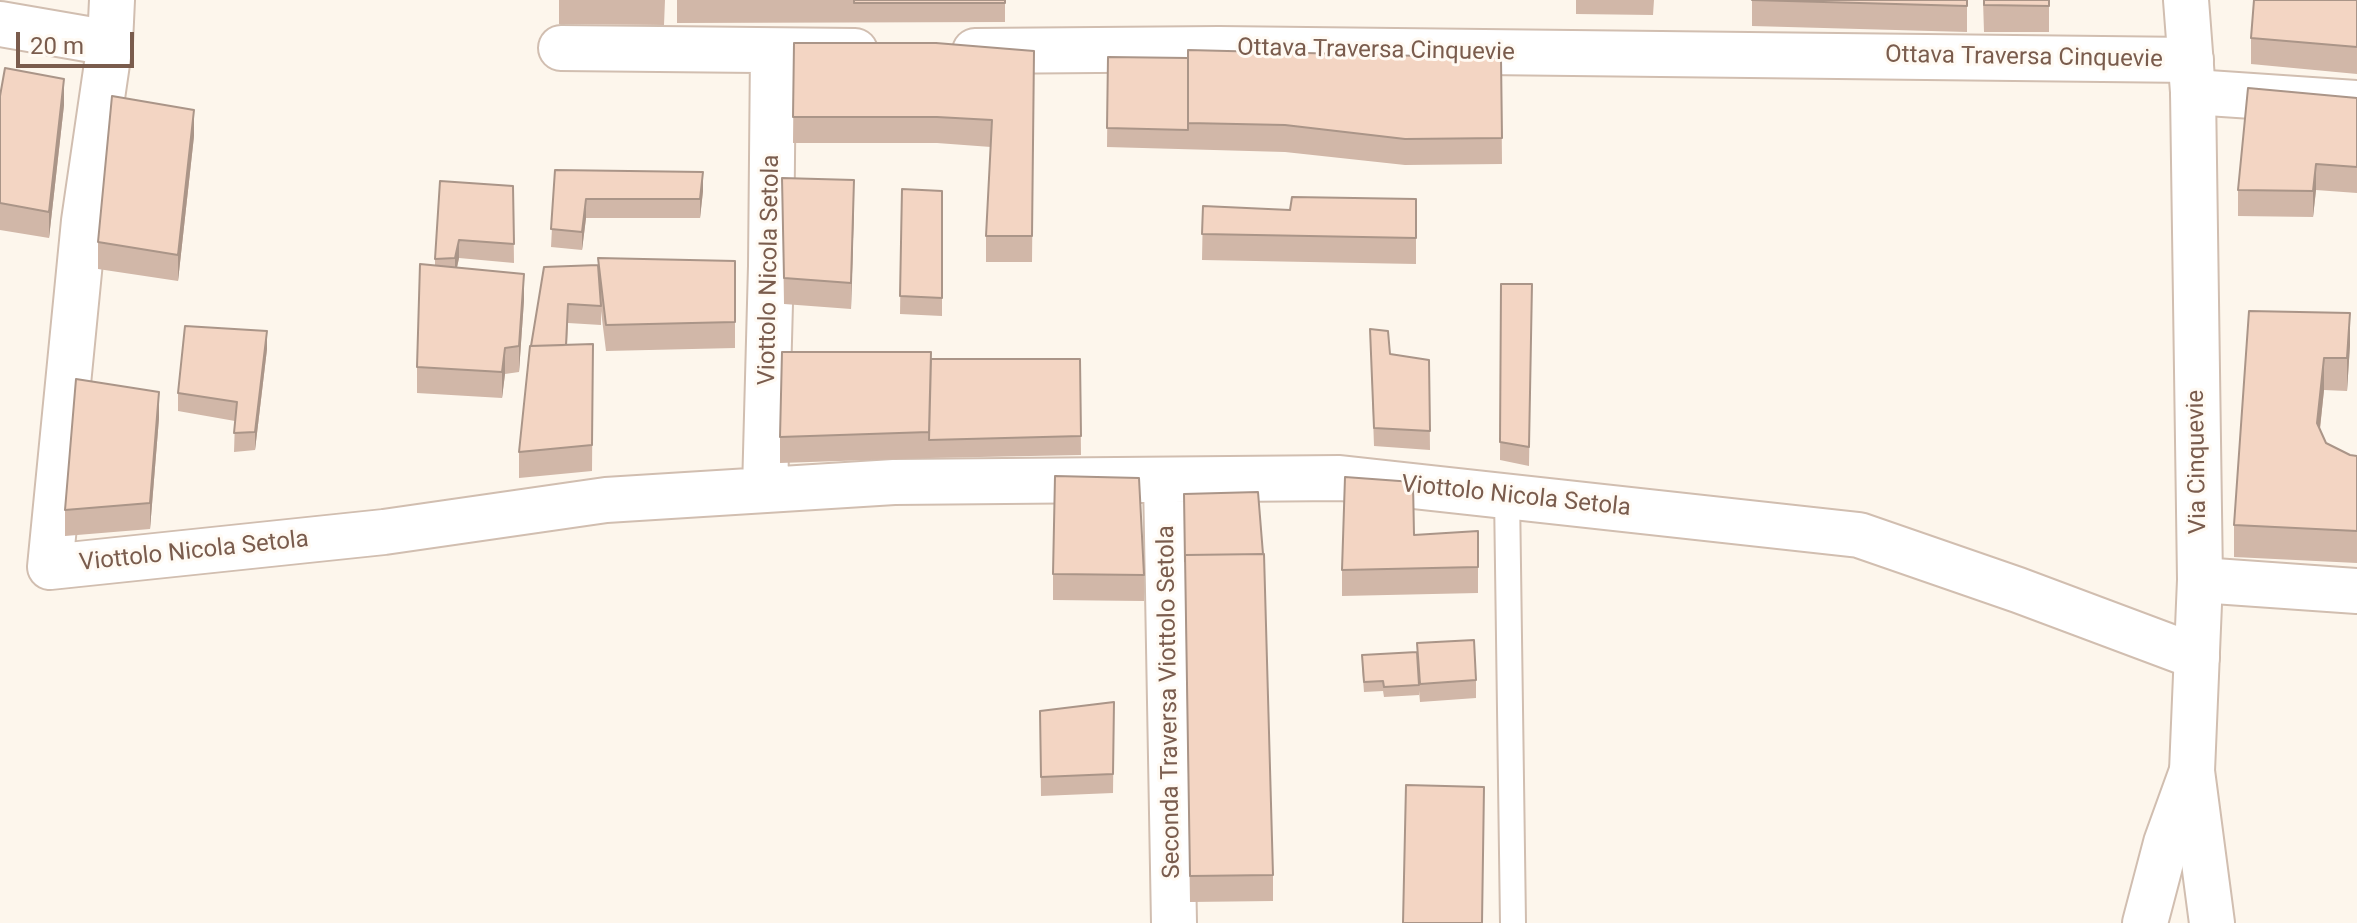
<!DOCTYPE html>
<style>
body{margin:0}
#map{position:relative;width:2357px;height:923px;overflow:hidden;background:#fdf6ec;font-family:Roboto,sans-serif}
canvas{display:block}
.scale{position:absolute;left:16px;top:32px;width:118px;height:36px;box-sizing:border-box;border:4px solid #7a5c4d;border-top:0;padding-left:10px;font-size:24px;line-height:28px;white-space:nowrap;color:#7a5c4d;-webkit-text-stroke:6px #fffaf3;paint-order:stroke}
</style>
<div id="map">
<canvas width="2357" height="923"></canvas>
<div class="scale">20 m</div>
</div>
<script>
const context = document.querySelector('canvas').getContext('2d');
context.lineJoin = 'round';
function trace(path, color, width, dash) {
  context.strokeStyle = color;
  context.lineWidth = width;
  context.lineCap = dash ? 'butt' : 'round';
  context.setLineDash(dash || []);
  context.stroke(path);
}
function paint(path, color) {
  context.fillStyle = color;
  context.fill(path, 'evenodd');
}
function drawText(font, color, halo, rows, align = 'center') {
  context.font = font + ' Roboto,sans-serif';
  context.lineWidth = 6;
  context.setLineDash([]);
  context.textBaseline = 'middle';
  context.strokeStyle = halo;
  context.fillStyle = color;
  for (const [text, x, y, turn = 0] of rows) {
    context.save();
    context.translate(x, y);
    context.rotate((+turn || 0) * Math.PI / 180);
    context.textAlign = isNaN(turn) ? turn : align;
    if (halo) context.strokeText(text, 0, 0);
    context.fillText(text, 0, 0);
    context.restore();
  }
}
const service = new Path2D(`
 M1507,494L1513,923`);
const minor = new Path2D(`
 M0,24L110,43L84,221L50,567L384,532L606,500L894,482L1340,478L1859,535L2018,590L2197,657
 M110,43L112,0
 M561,48L855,51
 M975,51L1219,49L2191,60
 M2193,92L2357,103
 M1166,480L1174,923
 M765,490L771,266L773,51
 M2200,580L2357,591
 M2145,923L2166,843L2192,771`);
const tertiary = new Path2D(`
 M2186,0L2193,92L2200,580L2192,771L2212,923`);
const wall = new Path2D(`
 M559,0H665L664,25L559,24Z
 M677,0H1005V22L677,23Z
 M1576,0H1654L1653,15L1576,14Z
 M1752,0H1967V32L1752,26Z
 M1983,0H2049V32H1984Z
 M2357,0V74L2251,64V38Z
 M794,43L1034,51L1032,262H986V236L991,147L937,143H793Z
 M1108,57L1501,58L1502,164L1405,165L1285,152L1107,147Z
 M0,96L64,105L49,238L0,230Z
 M2357,98V193L2316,190L2313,217L2238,216V190Z
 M194,136L178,281L98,269V242Z
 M555,170L703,191L700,218H586L582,250L551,247Z
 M782,178L854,206L851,309L784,304Z
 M513,186L514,263L459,258L457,268L524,300L519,372L505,374L502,398L417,393V367L435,266V259Z
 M902,189L942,191V316L900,314Z
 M1416,199V264L1202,260L1203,206L1290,210Z
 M598,258L735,261V348L606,351L601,311V325L568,323L567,345L593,344L592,471L519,478V452L531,346L598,265Z
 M1501,284H1532L1529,466L1500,460Z
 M2249,311L2350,345L2347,391L2324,390L2320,429L2326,443L2350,455L2357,456V563L2234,557V525Z
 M1370,329L1390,354L1429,360L1430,450L1374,446Z
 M267,349L255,450L234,452L235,421L178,411V393Z
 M931,359H1080L1081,455L929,458L780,463V437Z
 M159,418L150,529L65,536V510Z
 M1478,531V593L1342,596V570L1414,535Z
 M1053,574L1144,575V601L1053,600Z
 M1185,581L1273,875V901L1190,902Z
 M1362,665L1476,680V698L1420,702L1419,691V695L1384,697L1383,691L1364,692Z
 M1114,702L1113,793L1041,796L1040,711Z`);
const shadedWall = new Path2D(`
 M64,79V105L49,238V212Z
 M194,110V136L178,281V255Z
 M2316,164V190L2313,217V191Z
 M703,172V191L700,218V199Z
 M854,180V206L851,309V283Z
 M586,199V218L582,250V232Z
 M459,240V258L455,276V258Z
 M524,274V300L519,372V346Z
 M2350,313V345L2347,391V358Z
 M267,331V349L255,450V432Z
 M505,348V374L502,398V372Z
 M2324,358V390L2317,455V423Z
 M159,392V418L150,529V503Z`);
const building = new Path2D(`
 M854,0H1005V3H854Z
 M1752,0H1967V6Z
 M1984,0H2049V6L1984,5Z
 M2254,0H2357V47L2251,38Z
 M794,43H936L1034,51L1032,236H986L992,120L937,117H793Z
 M1188,50L1501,58L1502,138L1405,139L1285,125L1188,123Z
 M1108,57L1188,58V130L1107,128Z
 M5,68L64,79L49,212L0,203V96Z
 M2248,88L2357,98V167L2316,164L2313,191L2238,190Z
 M112,96L194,110L178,255L98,242Z
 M555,170L703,172L700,199H586L582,232L551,229Z
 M782,178L854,180L851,283L784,278Z
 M440,181L513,186L514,244L459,240L455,258L435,259Z
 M902,189L942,191V298L900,296Z
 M1292,197L1416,199V238L1202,234L1203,206L1290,210Z
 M598,258L735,261V322L606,325Z
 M420,264L524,274L519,346L505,348L502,372L417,367Z
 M598,265L601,306L568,304L566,345L531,346L544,267Z
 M1501,284H1532L1529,447L1500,442Z
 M2249,311L2350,313L2347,358H2324L2317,423L2326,443L2350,455L2357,456V531L2234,525Z
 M185,326L267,331L255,432L234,433L237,402L178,393Z
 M1370,329L1388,331L1390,354L1429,360L1430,431L1374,428Z
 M593,344L592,445L519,452L530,346Z
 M782,352H931L929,432L780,437Z
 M931,359H1080L1081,436L929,440Z
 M76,379L159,392L150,503L65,510Z
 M1055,476L1139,478L1144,575L1053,574Z
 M1345,477L1413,482L1414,535L1478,531V567L1342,570Z
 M1258,492L1263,554L1185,555V562L1184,494Z
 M1264,554L1273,875L1190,876L1185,555Z
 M1474,640L1476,680L1420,684L1417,643Z
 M1417,652L1419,685L1384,687L1383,681L1364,682L1362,655Z
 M1114,702L1113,774L1041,777L1040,711Z
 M1406,785L1484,787L1482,923H1403Z`);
const streetNames = [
 ["Ottava Traversa Cinquevie",1376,51,1],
 ["Ottava Traversa Cinquevie",2024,58,1],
 ["Viottolo Nicola Setola",770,270,-89],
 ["Via Cinquevie",2198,462,-91],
 ["Viottolo Nicola Setola",1516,497,6],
 ["Viottolo Nicola Setola",194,552,-6],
 ["Seconda Traversa Viottolo Setola",1170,702,-91]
];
trace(service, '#d1beb0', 28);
trace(minor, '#d1beb0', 48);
trace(tertiary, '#d1beb0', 48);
trace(service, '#fff', 24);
trace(minor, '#fff', 44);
trace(tertiary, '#fff', 44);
paint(wall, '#d1b7a8');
paint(shadedWall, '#aa9588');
paint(building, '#f3d5c3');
trace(building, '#aa9588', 2);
drawText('24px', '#7a5c4d', '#fffaf3', streetNames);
</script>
